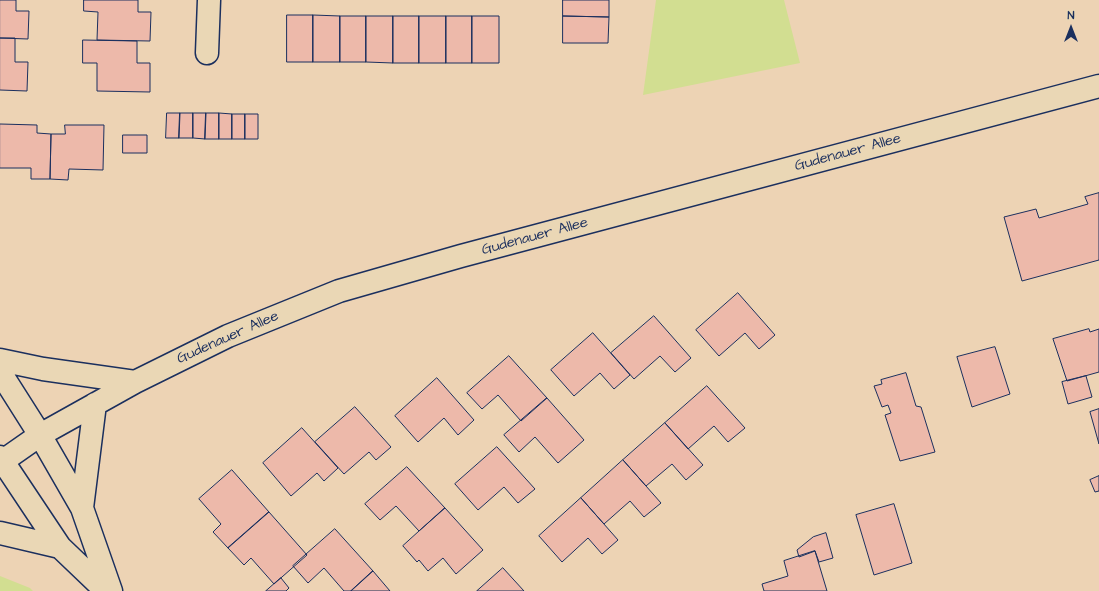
<!DOCTYPE html>
<style>
body{margin:0}
#map{position:relative;width:1099px;height:591px;overflow:hidden;background:#edd3b4;font-family:"Architects Daughter",sans-serif}
canvas{display:block}
.north{position:absolute;left:1051px;top:8px;width:40px;height:40px;-webkit-text-stroke:3px #ead7b5;paint-order:stroke;rotate:0deg;font-size:11px;font-weight:700;line-height:16px;text-align:center;color:#1b2f5e}
.north::after{content:'';display:block;margin:auto;width:14px;height:18px;background:#1b2f5e;clip-path:polygon(50% 0,100% 100%,50% 72%,0 100%)}
</style>
<div id="map">
<canvas width="1099" height="591"></canvas>
<div class="north">N</div>
</div>
<script>
const context = document.querySelector('canvas').getContext('2d');
context.lineJoin = 'round';
function paint(path, color) {
  context.fillStyle = color;
  context.fill(path, 'evenodd');
}
function trace(path, color, width, dash) {
  context.strokeStyle = color;
  context.lineWidth = width;
  context.lineCap = dash ? 'butt' : 'round';
  context.setLineDash(dash || []);
  context.stroke(path);
}
function drawText(font, color, halo, rows, align = 'center') {
  context.font = font + ' "Architects Daughter",sans-serif';
  context.lineWidth = 3.5;
  context.setLineDash([]);
  context.textBaseline = 'middle';
  context.strokeStyle = halo;
  context.fillStyle = color;
  for (const [text, x, y, turn = 0] of rows) {
    context.save();
    context.translate(x, y);
    context.rotate((+turn || 0) * Math.PI / 180);
    context.textAlign = isNaN(turn) ? turn : align;
    if (halo) context.strokeText(text, 0, 0);
    context.fillText(text, 0, 0);
    context.restore();
  }
}
const green = new Path2D(`
 M656,0H784L800,63L643,95Z
 M0,576L30,588L33,591H0Z`);
const building = new Path2D(`
 M0,0H16V11H29L28,39L0,38Z
 M84,0H138V12H151L150,41L97,40L98,12L84,11Z
 M563,0H609V17L563,16Z
 M287,15H313V62H287Z
 M313,15L340,16V62H313Z
 M340,16H366V62H340Z
 M366,16H393V63L366,62Z
 M393,16H419V63H393Z
 M419,16H446V63H419Z
 M446,16H472V63H446Z
 M472,16H499V63H472Z
 M563,16L609,17L608,43H563Z
 M0,38H15V62H28L27,91L0,90Z
 M83,40L137,41V63H150V92L97,91V63H83Z
 M167,113H180L179,138H166Z
 M180,113H193V138H179Z
 M193,113H206L205,139L193,138Z
 M206,113H219V139H205Z
 M219,113L232,114V139H219Z
 M232,114H245V139H232Z
 M245,114H258V139H245Z
 M0,124L37,125V133L51,134L50,179H31V168H0Z
 M65,125H104L103,170L69,169L68,180L50,179L51,134H65Z
 M123,135H147V153H123Z
 M1099,193V260L1022,281L1004,217L1036,209L1039,218L1088,204L1085,197Z
 M738,293L775,335L759,349L745,333L719,356L696,330Z
 M654,316L691,358L675,372L660,356L634,379L611,353Z
 M1089,329L1090,332L1099,329V372L1067,381L1053,339Z
 M593,333L630,375L614,389L600,373L574,396L551,370Z
 M995,347L1010,394L972,407L957,357Z
 M509,356L547,398L521,421L498,395L482,409L467,393Z
 M906,373L916,406L921,407L935,452L900,461L885,415L891,413L888,405L882,407L874,386L882,384L881,380Z
 M1086,376L1092,397L1068,404L1062,382Z
 M437,378L474,420L458,435L444,418L418,442L395,416Z
 M707,386L745,428L728,442L714,426L688,449L665,423Z
 M547,398L584,440L558,463L535,437L519,452L504,435Z
 M355,407L391,447L376,460L369,452L344,474L315,442Z
 M1099,409V444L1090,412Z
 M665,423L703,465L686,480L672,464L646,486L623,460Z
 M302,428L338,468L324,481L317,473L291,496L263,463Z
 M497,447L535,489L518,503L504,487L478,510L455,484Z
 M623,460L661,503L644,517L630,501L604,524L581,498Z
 M407,467L445,508L419,531L396,506L380,520L365,504Z
 M232,470L269,512L228,548L213,532L221,524L199,499Z
 M1099,476V491L1095,492L1090,480Z
 M581,498L618,540L602,554L588,538L562,562L539,536Z
 M894,504L912,563L874,575L856,515Z
 M445,508L483,550L456,574L443,558L428,571L419,560L417,562L403,546Z
 M269,512L307,555L274,584L251,558L244,565L228,548Z
 M335,529L373,571L351,591H344L324,568L308,583L293,566Z
 M826,533L833,558L819,562L815,551L799,557L797,550L813,537Z
 M815,551L827,591H764L762,584L788,576L784,561Z
 M503,568L524,591H477Z
 M373,571L390,591H351Z
 M281,578L289,588L286,591H266Z`);
const street = new Path2D(`
 M207,53L209,0`);
const secondary = new Path2D(`
 M0,360L43,369L135,382
 M0,372L40,435L82,508L111,591
 M0,457L60,547L106,591
 M0,463L40,435L135,382L228,336L339,291L461,256L1099,86
 M82,508L95,404
 M0,533L60,547`);
const streetNames = [
 ["Gudenauer Allee",848,153,-15],
 ["Gudenauer Allee",535,237,-15],
 ["Gudenauer Allee",228,338,-24]
];
paint(green, '#d2de91');
paint(building, '#edb9aa');
trace(building, '#1b2f5e', 1);
trace(street, '#1b2f5e', 25);
trace(secondary, '#1b2f5e', 25);
trace(street, '#ead7b5', 22);
trace(secondary, '#ead7b5', 22);
drawText('15px', '#1b2f5e', '#ead7b5', streetNames);
</script>
